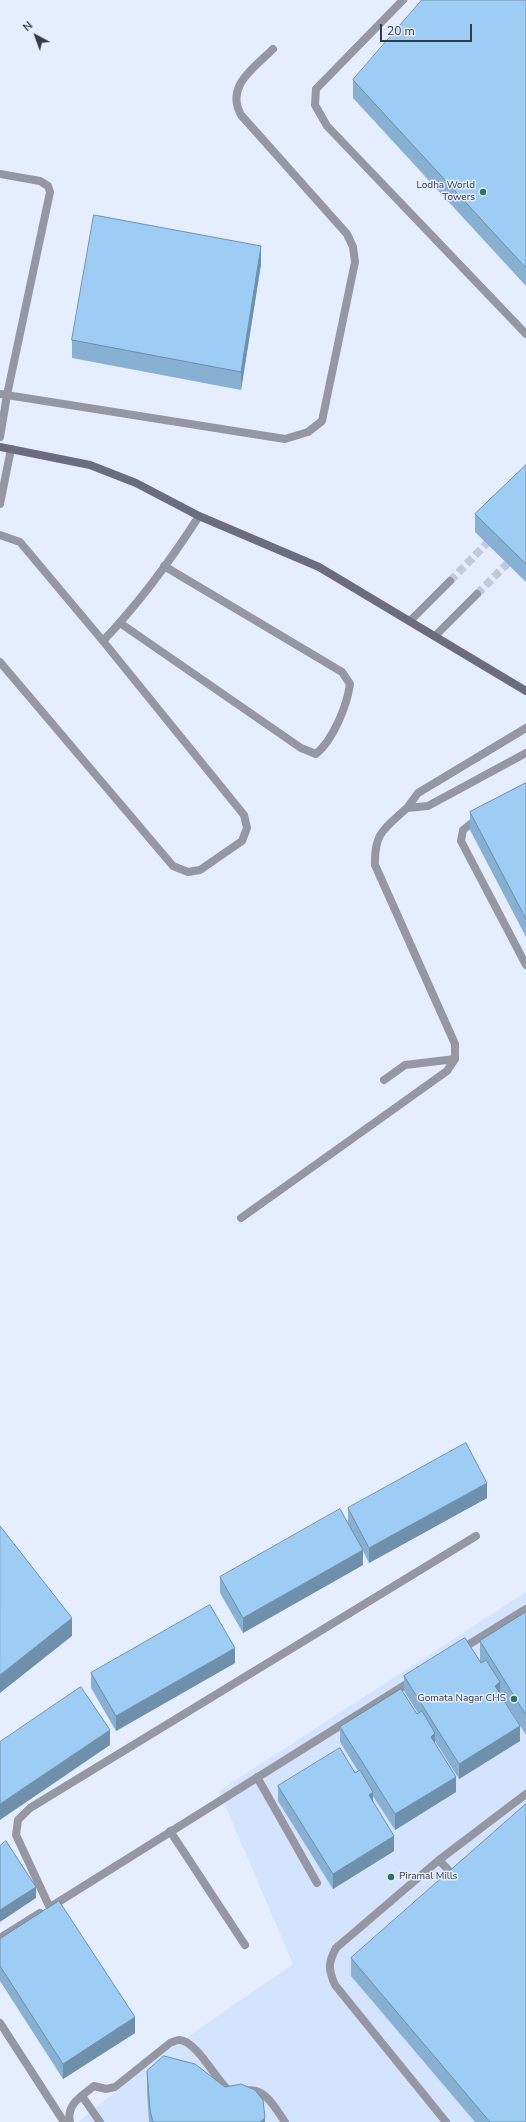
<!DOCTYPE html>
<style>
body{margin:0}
#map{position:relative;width:526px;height:2122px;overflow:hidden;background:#e5eefe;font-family:"Nunito Sans",sans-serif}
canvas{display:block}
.north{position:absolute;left:16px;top:16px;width:40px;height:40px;-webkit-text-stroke:3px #e5eefe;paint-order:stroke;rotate:319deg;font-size:11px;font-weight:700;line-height:16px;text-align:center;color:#353b45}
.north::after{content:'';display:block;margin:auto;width:14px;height:18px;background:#353b45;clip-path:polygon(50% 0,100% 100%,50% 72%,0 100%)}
.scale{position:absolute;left:380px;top:24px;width:92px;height:18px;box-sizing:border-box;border:2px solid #353b45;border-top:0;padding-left:5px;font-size:12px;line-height:14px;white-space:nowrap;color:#353b45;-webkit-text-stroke:3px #e5eefe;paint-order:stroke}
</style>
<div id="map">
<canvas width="526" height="2122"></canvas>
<div class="north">N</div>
<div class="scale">20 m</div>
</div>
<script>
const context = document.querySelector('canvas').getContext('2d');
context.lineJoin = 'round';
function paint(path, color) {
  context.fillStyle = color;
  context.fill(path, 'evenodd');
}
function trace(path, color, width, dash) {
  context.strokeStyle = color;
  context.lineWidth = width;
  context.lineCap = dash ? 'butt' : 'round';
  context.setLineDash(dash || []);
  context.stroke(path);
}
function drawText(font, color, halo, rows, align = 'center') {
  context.font = font + ' "Nunito Sans",sans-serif';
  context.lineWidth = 3;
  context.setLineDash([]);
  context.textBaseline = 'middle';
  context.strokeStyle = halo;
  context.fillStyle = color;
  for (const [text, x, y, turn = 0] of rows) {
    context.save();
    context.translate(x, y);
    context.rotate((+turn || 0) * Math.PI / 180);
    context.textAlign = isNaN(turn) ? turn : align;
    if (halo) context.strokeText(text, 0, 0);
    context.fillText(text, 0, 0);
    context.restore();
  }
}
const built = new Path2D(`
 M526,1592V2122H78L160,2056L293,1964L219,1791Z`);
const streetTunnel = new Path2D(`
 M450,581L493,537
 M477,594L526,545`);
const lane = new Path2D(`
 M439,1860L453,1875
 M446,2122L335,1985C328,1969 328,1963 336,1948L439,1860L526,1794`);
const street = new Path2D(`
 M403,0L316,89L315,105L327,126L526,334
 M0,174L40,181L48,186L50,192L7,395L0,437
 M0,394L285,439L308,432L322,421L355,262L353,247L347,234L241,115C225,86 254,68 273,49
 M0,504L11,449
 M0,535L20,542L103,641L244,815L247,828L242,841L200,870L188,872L173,866L0,662
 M410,621L450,581
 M120,623L301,748L316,754C333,740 347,706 350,684L342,672L164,566
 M435,636L477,594
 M103,641C139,603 171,560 199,516
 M526,728L418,793L407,808L428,806L526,753
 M478,818L463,830L461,841L526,965
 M384,1080L405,1065L455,1059
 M241,1218L447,1071L455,1059V1044L375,865C374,833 384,829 407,808
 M460,1650L526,1609
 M257,1777L317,1883
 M170,1831L245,1945
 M52,1906L413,1680
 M50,1908L16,1835L18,1820L30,1808L476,1536
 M0,1938L40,1913
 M0,2023L64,2122
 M245,2091C265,2086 275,2108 285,2122
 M82,2096L100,2122
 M70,2122C66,2104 82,2096 94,2086L106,2089L115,2087L170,2043C173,2042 177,2040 179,2040C196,2040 216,2080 229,2091`);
const secondary = new Path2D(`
 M0,447L90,465L136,483L199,516L319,567L526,691`);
const wall = new Path2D(`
 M526,0V286L353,98V80Z
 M261,264L241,390L72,358V340Z
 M526,465V582L475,532V514Z
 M526,783V937L470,830V812Z
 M487,1498L369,1563L363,1551V1565L243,1633L220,1593V1577L348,1523V1508Z
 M526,1612V1735L506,1703L520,1741L459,1779L435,1741V1744L456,1792L395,1830L373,1796V1803L394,1851L333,1889L278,1801V1786L355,1773L358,1771L340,1742V1727L418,1713L404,1691V1676L480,1661V1641Z
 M235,1663L116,1731L91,1688V1673Z
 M0,1939L135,2033L63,2079L0,1981Z
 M351,1958L526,2122H475L351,1976Z
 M147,2071L265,2122H149L147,2093Z`);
const shadedWall = new Path2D(`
 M261,246V264L241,390V372Z
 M487,1483V1498L369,1563V1548Z
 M363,1550V1565L243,1633V1618Z
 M72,1618V1636L0,1693V1675Z
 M235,1648V1663L116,1731V1716Z
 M500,1682V1697L495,1686Z
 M520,1726V1741L459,1779V1764Z
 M110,1730V1745L0,1820V1804Z
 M435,1733V1748L431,1737Z
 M456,1777V1792L395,1830V1814Z
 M373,1792V1808L369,1795Z
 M394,1836V1851L333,1889V1874Z
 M36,1887V1898L0,1922V1910Z
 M135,2017V2033L63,2079V2064Z
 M265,2118V2122H260Z`);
const building = new Path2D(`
 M422,0H526V268L353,80Z
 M94,215L261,246L241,372L72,340Z
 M526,465V564L475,514Z
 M526,783V919L470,812Z
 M466,1443L487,1483L369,1548L348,1508Z
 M340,1509L363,1550L243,1618L220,1577Z
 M0,1526L72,1618L0,1675Z
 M210,1605L235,1648L116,1716L91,1673Z
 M526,1612V1715L480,1641Z
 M465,1638L481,1663L486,1660L500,1682L495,1686L520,1726L459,1764L404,1676Z
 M81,1687L110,1730L0,1804V1742Z
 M401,1689L417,1714L422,1711L435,1733L431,1737L456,1777L395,1814L340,1727Z
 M340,1748L355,1773L360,1770L373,1792L369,1795L394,1836L333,1874L278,1786Z
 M526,1804V2122H490L351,1958Z
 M6,1841L36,1887L0,1910V1846Z
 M59,1901L135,2017L63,2064L0,1966V1939Z
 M164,2056L195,2064L225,2087L241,2084L255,2090L263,2100L265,2118L260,2122H153L150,2110L147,2071Z`);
const markers = [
 [483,192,4,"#32725f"],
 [514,1699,4,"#32725f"],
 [391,1877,4,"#32725f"]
];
const poiNames = [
 ["Lodha World",475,186],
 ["Towers",475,198],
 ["Gomata Nagar CHS",506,1699],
 ["Piramal Mills",399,1877,"left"]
];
paint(built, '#d4e3fe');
trace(streetTunnel, '#c2cad9', 8, [8, 4]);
trace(lane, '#9597a3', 8);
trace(street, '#9597a3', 8);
trace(secondary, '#6b6d7f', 8);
paint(wall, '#87b0d3');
paint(shadedWall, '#6e90ac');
paint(building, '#9dcdf5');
trace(building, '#6e90ac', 1);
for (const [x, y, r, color] of markers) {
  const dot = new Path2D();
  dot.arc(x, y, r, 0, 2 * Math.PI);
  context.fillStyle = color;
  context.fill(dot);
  trace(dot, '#e5eefe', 1.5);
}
drawText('10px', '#353b45', '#e5eefe', poiNames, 'right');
</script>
